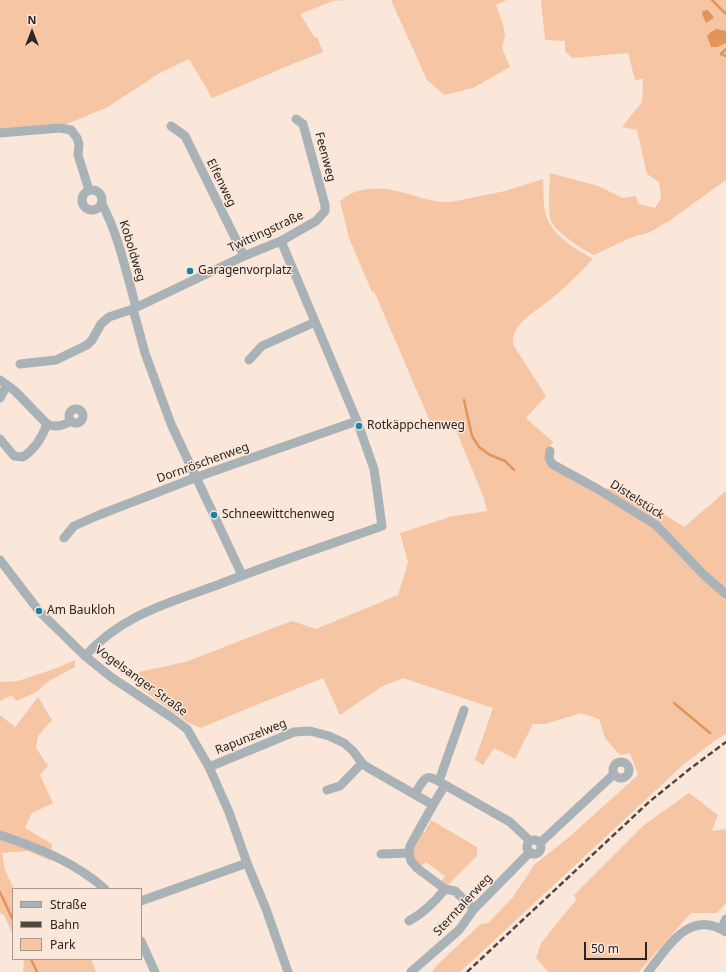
<!DOCTYPE html>
<meta charset="utf-8">
<style>
body{margin:0}
#map{position:relative;width:726px;height:972px;overflow:hidden;background:#fae7da;font-family:"Noto Sans",sans-serif}
canvas{display:block}
.legend{position:absolute;left:12px;top:888px;width:130px;height:72px;box-sizing:border-box;background:#fae7da;border:1px solid #a79990;margin:0;padding:5px 7px;list-style:none;font-size:12px;color:#2b2420}
.legend li{display:flex;align-items:center;gap:8px;height:20px}
.legend b{width:20px;border:1px solid #a79990}
.north{position:absolute;left:12px;top:12px;width:40px;height:40px;-webkit-text-stroke:3px #fae7da;paint-order:stroke;rotate:0deg;font-size:11px;font-weight:700;line-height:16px;text-align:center;color:#2b2420}
.north::after{content:'';display:block;margin:auto;width:14px;height:18px;background:#2b2420;clip-path:polygon(50% 0,100% 100%,50% 72%,0 100%)}
.scale{position:absolute;left:584px;top:942px;width:63px;height:18px;box-sizing:border-box;border:2px solid #2b2420;border-top:0;padding-left:5px;font-size:12px;line-height:14px;white-space:nowrap;color:#2b2420;-webkit-text-stroke:3px #fae7da;paint-order:stroke}
</style>
<div id="map">
<canvas width="726" height="972"></canvas>
<ul class="legend">
<li><b style="height:5px;background:#a9b2b6"></b>Straße</li>
<li><b style="height:5px;background:#4f4640"></b>Bahn</li>
<li><b style="height:11px;background:#f6c5a3"></b>Park</li>
</ul>
<div class="north">N</div>
<div class="scale">50 m</div>
</div>
<script>
const context = document.querySelector('canvas').getContext('2d');
context.lineJoin = 'round';
function paint(path, color) {
  context.fillStyle = color;
  context.fill(path, 'evenodd');
}
function trace(path, color, width, dash) {
  context.strokeStyle = color;
  context.lineWidth = width;
  context.lineCap = dash ? 'butt' : 'round';
  context.setLineDash(dash || []);
  context.stroke(path);
}
function drawText(font, color, halo, rows, align = 'center') {
  context.font = font + ' "Noto Sans",sans-serif';
  context.lineWidth = 3;
  context.setLineDash([]);
  context.textBaseline = 'middle';
  context.strokeStyle = halo;
  context.fillStyle = color;
  for (const [text, x, y, turn = 0] of rows) {
    context.save();
    context.translate(x, y);
    context.rotate((+turn || 0) * Math.PI / 180);
    context.textAlign = isNaN(turn) ? turn : align;
    if (halo) context.strokeText(text, 0, 0);
    context.fillText(text, 0, 0);
    context.restore();
  }
}
const green = new Path2D(`
 M0,0H346L333,1L300,14L315,38L317,37L323,52C285,66 249,83 212,98L189,59L158,74L108,107L62,126L0,131Z
 M391,0H507L496,5L503,25L505,35L502,48L510,67L473,88L444,95L427,80Z
 M541,0H726V180L669,221L650,232L630,238L594,255C584,251 557,232 552,223C547,215 550,183 550,173L598,186L623,198L636,196L638,204L655,208L661,198L659,182L647,174L637,130L622,127L642,102L643,79L635,80L628,53L572,58L565,51V41L545,40Z
 M543,179C544,188 543,196 544,204C546,233 571,246 593,259C579,273 565,288 550,300C540,308 529,314 520,324C515,331 511,338 514,346L546,396L526,418L553,442L549,447L547,457L587,487L626,490L684,527L726,491V734L713,742L683,765L460,972H432L436,966L481,924L488,923L513,897L535,864L568,838L638,775L630,753L620,755L605,738L599,719L581,713L545,724H533L515,759L494,748L483,765L475,760L493,708L403,678L381,687L340,715L323,678L200,728L187,722L139,687L137,680L139,672L185,662L292,621L316,629L398,595L408,562L400,533L453,516L487,511L484,498L453,423L434,431L374,291L372,292L349,238L340,201C344,199 346,196 350,194C356,191 364,189 371,189C398,185 423,204 451,202L505,191Z
 M75,660V667L49,681L35,693L16,701L12,695L0,701V682L18,681L54,669Z
 M38,697L52,720L38,736L36,748L48,766L40,775L53,803L32,813L25,828L52,844L51,861L28,851L2,853L5,870L14,889H13V935L4,915L0,913V715L15,727Z
 M689,793L718,815L712,831L726,829V903L717,913H691L658,950L639,972H548L536,958L541,943L576,900L574,895L644,825Z
 M431,820L477,847V856L448,885L441,882L445,876L426,862L421,867L413,857L414,848L423,831L425,832Z
 M24,959H91L96,972H23Z`);
const water = new Path2D(`
 M708,10L714,18L706,23L702,14L703,11Z
 M716,29L726,31V43L717,47H711L707,36L711,32Z`);
const stream = new Path2D(`
 M712,0L726,14
 M726,49L721,54L726,56
 M464,400L472,436L479,447L490,455L505,461L514,470
 M674,703L710,733
 M0,892L13,920
 M31,959L37,972`);
const minor = new Path2D(`
 M171,126L185,136L244,256
 M0,133L60,128L71,130L77,138L79,144L78,155L89,190
 M82 200a10 10 0 1 1 20 0a10 10 0 1 1-20 0Z
 M102,204C119,236 126,272 136,307
 M133,309L145,353L171,424L242,575
 M249,360L262,346L315,322
 M20,364L56,360L87,345L92,340L101,324L109,317L133,309L244,256L281,241L316,221L325,211V205L303,124L296,119
 M0,380L15,391L47,424C55,428 63,426 71,421
 M0,398L7,385
 M69 416a7 7 0 1 1 14 0a7 7 0 1 1-14 0Z
 M0,439L14,456L23,457C35,449 42,438 47,424
 M550,451L549,458L552,464L596,488L656,525L705,576L726,594
 M64,538L74,526L99,515L197,477L357,421
 M0,560L39,611L85,656L111,677L171,717L187,729L209,767L229,812L247,863L266,909L288,972
 M85,656C123,614 169,603 220,584C274,563 328,545 382,526L374,469L357,421L281,241
 M613 770a8 8 0 1 1 16 0a8 8 0 1 1-16 0Z
 M209,767L294,732L310,731L329,736L344,743L353,751L362,763L367,767L433,805L445,785C426,773 426,775 415,794
 M439,781L464,710
 M445,785L510,822L530,841
 M327,790L340,786L362,763
 M433,805L410,846L409,853L411,861L417,868L445,889L455,891L474,909
 M0,835C38,848 75,862 105,889
 M527 847a7 7 0 1 1 14 0a7 7 0 1 1-14 0Z
 M540,843L614,774
 M381,854L409,853
 M141,901L247,863
 M409,921C423,913 435,902 445,889
 M721,929L726,919
 M141,941L155,972
 M411,972L459,930L474,909L530,852
 M648,972C668,947 690,908 726,932`);
const rail = new Path2D(`
 M467,972L649,802L691,768L726,742`);
const markers = [
 [190,271,4,"#1383aa"],
 [359,426,4,"#1383aa"],
 [214,515,4,"#1383aa"],
 [39,611,4,"#1383aa"]
];
const streetNames = [
 ["Feenweg",325,157,75],
 ["Elfenweg",221,183,64],
 ["Twittingstraße",266,232,-25],
 ["Koboldweg",132,251,73],
 ["Dornröschenweg",203,463,-20],
 ["Distelstück",637,500,33],
 ["Vogelsanger Straße",141,681,36],
 ["Rapunzelweg",251,737,-22],
 ["Sterntalerweg",463,905,-47]
];
const poiNames = [
 ["Garagenvorplatz",198,271],
 ["Rotkäppchenweg",367,426],
 ["Schneewittchenweg",222,515],
 ["Am Baukloh",47,611]
];
paint(green, '#f6c5a3');
paint(water, '#e39459');
trace(stream, '#e39459', 2.5);
trace(minor, '#a9b2b6', 9);
trace(rail, '#4f4640', 2.5, [6, 3]);
for (const [x, y, r, color] of markers) {
  const dot = new Path2D();
  dot.arc(x, y, r, 0, 2 * Math.PI);
  context.fillStyle = color;
  context.fill(dot);
  trace(dot, '#fae7da', 1.5);
}
drawText('12px', '#2b2420', '#fae7da', streetNames);
drawText('12px', '#2b2420', '#fae7da', poiNames, 'left');
</script>
